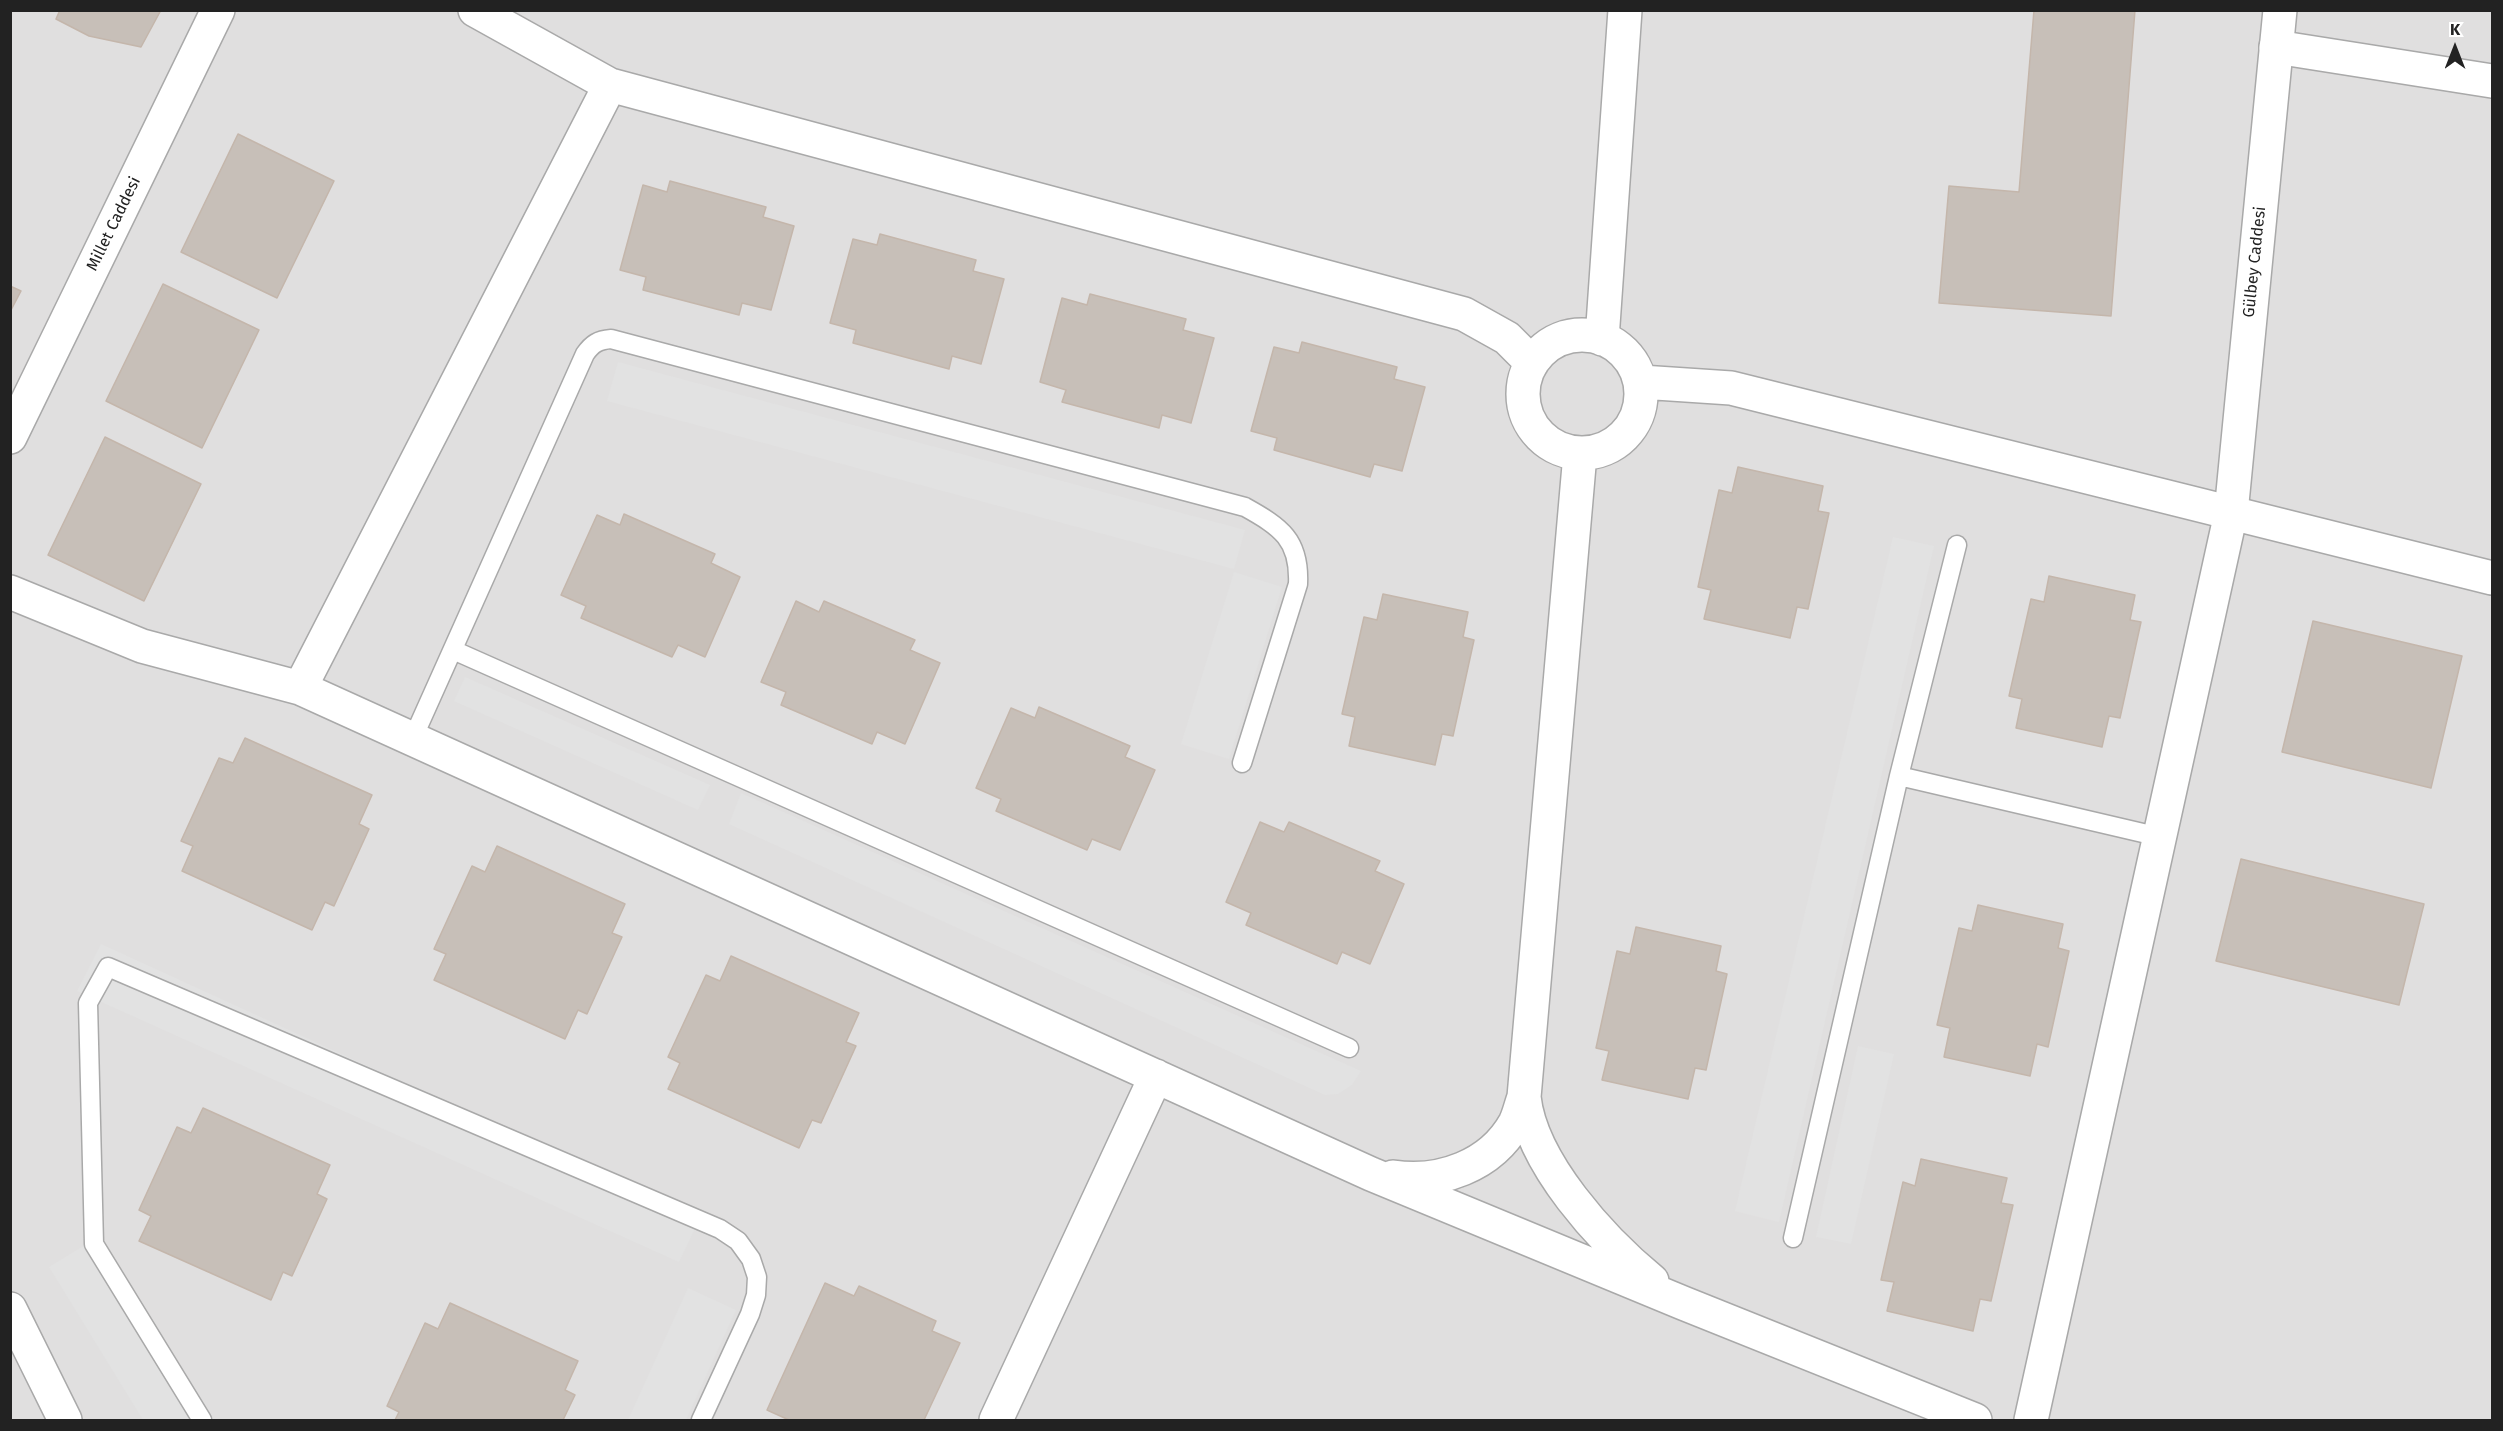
<!DOCTYPE html>
<meta charset="utf-8">
<style>
body{margin:0}
#map{position:relative;width:2503px;height:1431px;overflow:hidden;background:#f2efe9;font-family:"Fira Sans",sans-serif}
canvas{display:block}
.frame{position:absolute;inset:0;border:12px solid #222;pointer-events:none}
.north{position:absolute;left:2425px;top:18px;width:60px;height:60px;-webkit-text-stroke:4px #fff;paint-order:stroke;rotate:0deg;font-size:16px;font-weight:700;line-height:24px;text-align:center;color:#222}
.north::after{content:'';display:block;margin:auto;width:21px;height:27px;background:#222;clip-path:polygon(50% 0,100% 100%,50% 72%,0 100%)}
</style>
<div id="map">
<canvas width="2503" height="1431"></canvas>
<div class="frame"></div>
<div class="north">K</div>
</div>
<script>
const context = document.querySelector('canvas').getContext('2d');
context.lineJoin = 'round';
function paint(path, color) {
  context.fillStyle = color;
  context.fill(path, 'evenodd');
}
function trace(path, color, width, dash) {
  context.strokeStyle = color;
  context.lineWidth = width;
  context.lineCap = dash ? 'butt' : 'round';
  context.setLineDash(dash || []);
  context.stroke(path);
}
function drawText(font, color, halo, rows, align = 'center') {
  context.font = font + ' "Fira Sans",sans-serif';
  context.lineWidth = 5;
  context.setLineDash([]);
  context.textBaseline = 'middle';
  context.strokeStyle = halo;
  context.fillStyle = color;
  for (const [text, x, y, turn = 0] of rows) {
    context.save();
    context.translate(x, y);
    context.rotate((+turn || 0) * Math.PI / 180);
    context.textAlign = isNaN(turn) ? turn : align;
    if (halo) context.strokeText(text, 0, 0);
    context.fillText(text, 0, 0);
    context.restore();
  }
}
const residential = new Path2D(`
 M11,11H2492V1420H11Z`);
const parking = new Path2D(`
 M618,362L1245,530L1234,569L607,401Z
 M1893,537L1934,546L1779,1222L1735,1211Z
 M1234,572L1282,587L1229,759L1181,744Z
 M465,677L710,785L698,810L454,701Z
 M741,793L1361,1071L1352,1085L1338,1094L1325,1095L729,824Z
 M101,944L700,1218L679,1262L77,991Z
 M1858,1046L1894,1054L1851,1244L1816,1237Z
 M85,1245L193,1420H143L49,1267Z
 M688,1288L736,1310L686,1420H628Z`);
const building = new Path2D(`
 M60,10H161L141,47L89,36L56,19Z
 M2034,10H2135L2111,316L1939,303L1949,186L2019,192Z
 M238,134L334,181L277,298L181,252Z
 M670,181L766,207L763,217L794,226L771,310L742,303L739,315L643,290L646,277L620,270L643,185L667,192Z
 M880,234L976,260L973,271L1004,279L981,364L952,356L949,369L853,343L856,330L830,323L853,239L877,245Z
 M163,284L259,330L202,448L106,401Z
 M10,286L21,291L10,312Z
 M1090,294L1186,319L1183,330L1214,338L1191,423L1162,415L1159,428L1062,402L1066,390L1040,382L1062,298L1087,305Z
 M1302,342L1397,367L1394,379L1425,387L1402,471L1374,464L1370,477L1274,450L1277,438L1251,431L1274,347L1299,353Z
 M105,437L201,484L144,601L48,555Z
 M1738,467L1823,486L1818,511L1829,513L1808,609L1797,607L1790,638L1704,619L1711,590L1698,587L1719,490L1732,493Z
 M624,514L715,554L711,563L740,577L705,657L678,645L672,657L581,618L586,606L561,595L597,515L620,525Z
 M2049,576L2135,595L2130,620L2141,622L2120,718L2109,716L2102,747L2016,728L2022,699L2009,696L2031,599L2044,602Z
 M1383,594L1468,612L1463,637L1474,640L1453,736L1442,734L1435,765L1349,746L1355,717L1342,714L1364,617L1377,620Z
 M796,601L819,612L824,601L915,640L910,650L940,663L905,744L877,732L872,744L781,705L786,692L761,682Z
 M2313,621L2462,656L2431,788L2282,752Z
 M1039,707L1130,746L1125,757L1155,770L1120,850L1092,839L1087,850L996,811L1001,799L976,788L1011,708L1035,718Z
 M245,738L372,795L359,824L369,829L334,906L325,902L312,930L182,871L193,846L181,841L219,758L233,763Z
 M1260,822L1284,832L1289,822L1380,861L1375,871L1404,884L1370,964L1342,952L1337,964L1246,925L1251,913L1226,902Z
 M497,846L625,904L612,933L622,937L587,1014L578,1010L565,1039L434,980L446,954L434,949L472,866L485,872Z
 M2241,859L2424,904L2399,1005L2216,961Z
 M1978,905L2063,924L2058,948L2069,951L2048,1047L2037,1044L2030,1076L1944,1057L1950,1028L1937,1025L1959,928L1972,931Z
 M1636,927L1721,946L1716,971L1727,974L1706,1070L1695,1068L1688,1099L1602,1080L1609,1051L1596,1048L1617,951L1630,954Z
 M731,956L859,1013L846,1042L856,1046L821,1123L812,1120L799,1148L668,1089L680,1063L668,1057L706,975L720,981Z
 M203,1108L330,1165L317,1194L327,1199L292,1276L283,1272L271,1300L139,1241L151,1216L139,1210L177,1127L191,1133Z
 M1921,1159L2007,1178L2001,1203L2013,1205L1991,1301L1980,1299L1973,1331L1887,1311L1894,1282L1881,1280L1903,1182L1915,1186Z
 M825,1283L854,1296L859,1286L936,1321L932,1331L960,1343L924,1420H789L767,1410Z
 M450,1303L578,1361L565,1390L575,1395L563,1420H395L399,1412L387,1406L425,1323L438,1329Z`);
const service = new Path2D(`
 M453,650L1349,1048
 M413,738L585,354C592,344 598,340 611,339L1245,507C1281,527 1300,540 1298,584L1242,763
 M1899,776L2160,837
 M1793,1238L1899,776L1957,545
 M202,1420L94,1244L88,1003L108,967L720,1229L738,1241L751,1259L757,1277L756,1295L750,1314L701,1420`);
const minor = new Path2D(`
 M475,10L610,85L1464,314L1507,338L1532,363
 M2276,47L2492,81
 M1523 394a59 59 0 1 1 118 0a59 59 0 1 1-118 0Z
 M1602,339L1625,10
 M1641,382L1731,388L2492,578
 M10,437L218,10
 M1580,454L1524,1097C1531,1163 1602,1240 1652,1281
 M10,592L142,646L300,688L1371,1174L1683,1303L1975,1420
 M300,688L610,85
 M1393,1177C1440,1184 1491,1166 1515,1123C1519,1115 1521,1105 1524,1097
 M996,1420L1156,1076
 M2031,1420L2231,513`);
const tertiary = new Path2D(`
 M2231,513L2280,10
 M10,1309L65,1420`);
const streetNames = [
 ["Millet Caddesi",114,224,-64],
 ["Gülbey Caddesi",2255,262,-84]
];
paint(residential, '#e0dfdf');
paint(parking, '#e2e2e2');
paint(building, '#c7bfb8');
trace(building, '#c4b6ab', 1.5);
trace(service, '#a9a9a9', 21);
trace(minor, '#a9a9a9', 36);
trace(tertiary, '#a9a9a9', 36);
trace(service, '#fff', 18);
trace(minor, '#fff', 33);
trace(tertiary, '#fff', 33);
drawText('16px', '#222', '#fff', streetNames);
</script>
